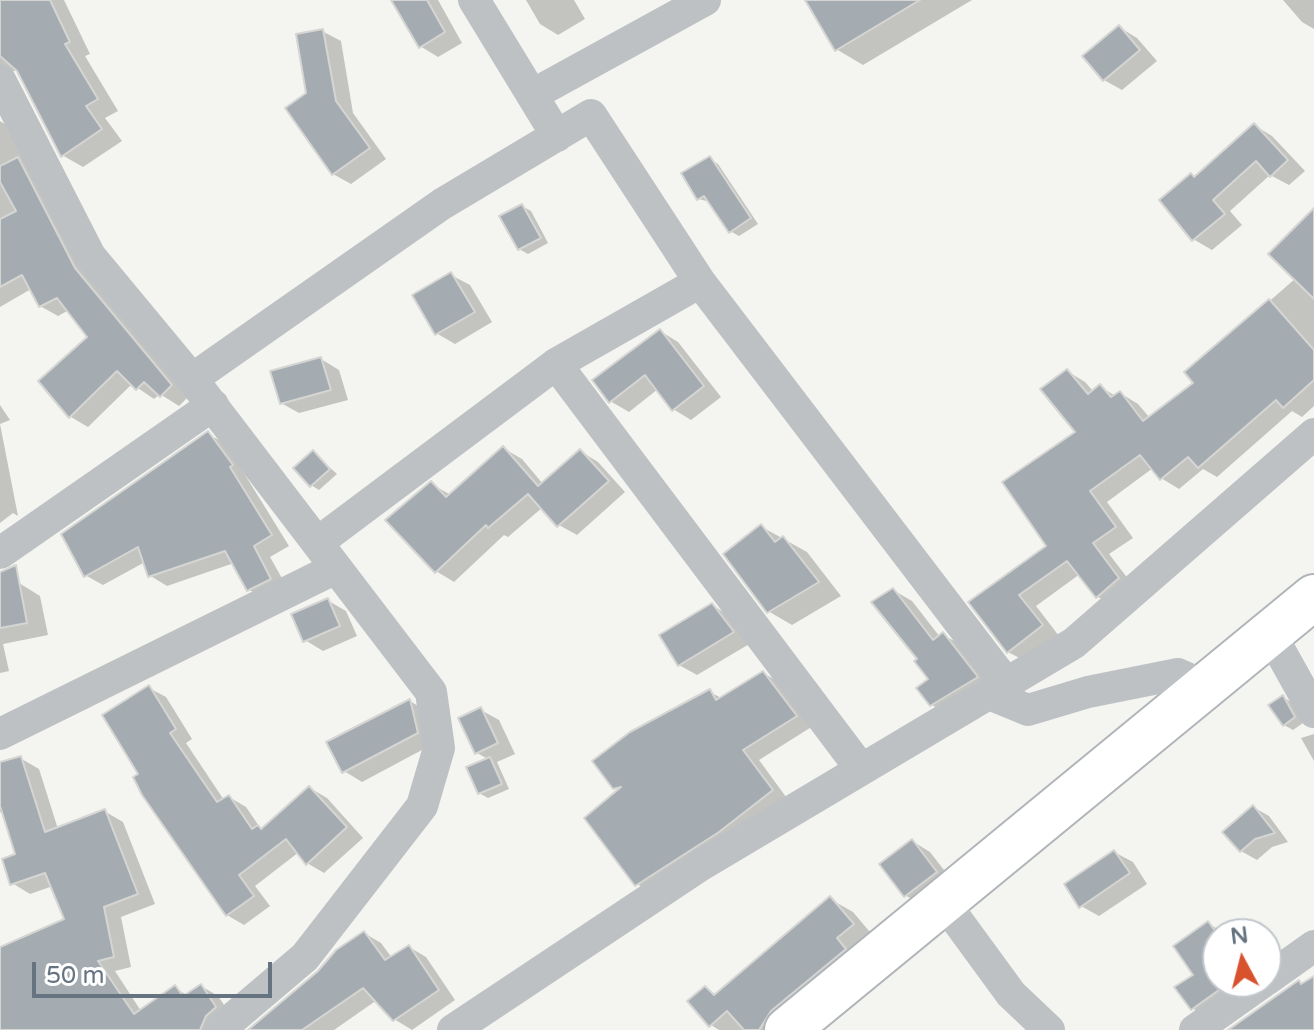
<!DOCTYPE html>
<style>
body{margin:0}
#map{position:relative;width:1314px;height:1030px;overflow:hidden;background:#f4f4f0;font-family:"Varela Round",sans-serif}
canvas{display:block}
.north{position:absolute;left:1202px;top:918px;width:80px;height:80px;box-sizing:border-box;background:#fff;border:2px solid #c1c7cc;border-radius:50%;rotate:353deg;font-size:22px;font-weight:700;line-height:32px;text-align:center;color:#657480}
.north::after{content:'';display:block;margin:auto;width:28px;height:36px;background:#d8522d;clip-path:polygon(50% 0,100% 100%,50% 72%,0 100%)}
.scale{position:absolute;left:32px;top:962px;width:240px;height:36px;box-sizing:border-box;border:4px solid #657480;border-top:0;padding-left:10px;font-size:24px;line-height:28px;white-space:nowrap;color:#657480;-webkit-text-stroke:6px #fff;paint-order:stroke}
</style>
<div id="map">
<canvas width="1314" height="1030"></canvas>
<div class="north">N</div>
<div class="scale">50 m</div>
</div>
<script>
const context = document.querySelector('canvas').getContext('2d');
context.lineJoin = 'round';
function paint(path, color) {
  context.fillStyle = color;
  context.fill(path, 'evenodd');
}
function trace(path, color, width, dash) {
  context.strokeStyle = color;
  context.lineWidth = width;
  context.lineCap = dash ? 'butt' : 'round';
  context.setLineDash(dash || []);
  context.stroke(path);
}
const shadow = new Path2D(`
 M4,0H73H64L90,54L85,56L118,111L105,118L122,141L83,167L62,155L18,69L0,77V2Z
 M393,0H438L462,43L438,57L420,46Z
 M526,0H574L585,19L558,35L540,24Z
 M807,0H972L863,65L836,49Z
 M1283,0H1314V29L1302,22Z
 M1119,27L1137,38L1157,61L1122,90L1104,80Z
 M322,31L341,41L353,113L386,159L351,184L333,174L308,94Z
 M0,121L16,131L189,396L179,406L160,394L154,399L132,384L88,427L71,417L41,381L90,338L69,310L58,316L40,306L31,289L0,307Z
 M1254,125L1272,136L1305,171L1289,185L1270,175L1230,211L1242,225L1212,250L1193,239L1196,178Z
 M710,159L718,164L758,224L739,236L730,231L710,202L699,199Z
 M522,206L531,211L548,243L528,254L519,249Z
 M1314,211V406L1302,417L1292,411L1217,477L1203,469L1179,489L1161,478L1153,468L1107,502L1133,538L1109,554L1136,589L1116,607L1098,597L1080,574L1036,606L1059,636L1027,662L1008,652L971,602L1049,546L1078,432L1067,371L1085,382L1094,392L1100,387L1116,396L1120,393L1138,404L1150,418L1196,383L1187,373L1296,278Z
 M451,275L470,285L492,322L455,344L436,333Z
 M660,331L678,342L721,397L691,420L673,409L658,389L629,412L610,401Z
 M321,359L339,370L348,400L299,413L281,403Z
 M0,405L10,420L0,424L18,516L13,513L0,523Z
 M208,434L226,444L289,546L270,557L288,589L266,600L248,589L234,563L167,586L149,575L145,562L103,585L85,575Z
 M503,448L522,459L543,484L580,451L598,462L625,492L577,535L559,525L543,507L508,537L504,535L454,582L436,571L431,484L451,495Z
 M314,453L337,474L319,490L311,485Z
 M762,527L807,552L841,596L792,625L768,611Z
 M19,583L40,596L48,635L3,644L9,671L0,673V587Z
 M893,590L912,601L940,637L943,635L962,645L994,688L950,715L932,705L931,680Z
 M327,600L346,611L357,636L323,651L305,640Z
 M712,605L730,616L751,643L697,675L679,665Z
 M763,673L781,683L813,726L759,760L789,801L654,894L637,884L620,790L614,787L710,692L723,699Z
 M149,688L166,697L192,739L186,743L224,800L229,797L246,807L261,829L310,788L327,798L363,838L324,873L307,863L299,852L255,886L270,906L244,925L227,915L141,774Z
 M1283,697L1291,702L1303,723L1293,730L1284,725Z
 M410,701L428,712L435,743L362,782L344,771Z
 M481,710L499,720L515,754L497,762L509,789L488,798L479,793L488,759L477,753Z
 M1314,734V761L1301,738Z
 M20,758L39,769L58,829L104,811L123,822L155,904L121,917L131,967L115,971L141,1011L175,988L187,995L201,986L218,996L233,1018L222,1030H0V949L66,921L53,886L30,894L12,883L18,856L5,815L0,812V764Z
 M1253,807L1269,816L1288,842L1272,847L1257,860L1241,851Z
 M912,841L930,852L954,883L923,906L905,895Z
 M1114,852L1133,862L1147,884L1099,916L1081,906Z
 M830,899L853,912L875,938L790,1030H719L711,1025L705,988L717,995Z
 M1208,923L1225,934H1218V982H1260L1209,1018L1192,1008Z
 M364,933L381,943L392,958L409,947L426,957L455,1000L412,1030L394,1019L377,1000L334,1030H249Z`);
const building = new Path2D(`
 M0,0H50L70,42L65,44L98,99L86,106L102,129L61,157L17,71L0,56Z
 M391,0H427L445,32L419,48Z
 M805,0H920L835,51Z
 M1119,25L1140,50L1103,81L1082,56Z
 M323,29L336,101L370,148L332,175L285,108L306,93L296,34Z
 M1254,123L1288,160L1270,177L1256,161L1213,200L1225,214L1192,241L1159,200L1191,173L1194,177Z
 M710,156L751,218L729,233L704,196L697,200L681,173Z
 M18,157L75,268L172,385L160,397L144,382L136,390L117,371L69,418L38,381L87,337L57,298L39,307L22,275L0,287V219L16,211L0,182V166Z
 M522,204L541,238L518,250L499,216Z
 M1314,208V299L1268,254Z
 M451,272L475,312L435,335L412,295Z
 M1269,299L1314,350V380L1283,408L1276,400L1198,468L1188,457L1160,480L1140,455L1090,491L1116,527L1093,543L1119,578L1096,598L1067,561L1019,595L1043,625L1007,653L968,602L1046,546L1002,482L1075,432L1040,389L1067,369L1088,394L1100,384L1111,397L1120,391L1143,421L1193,383L1184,372Z
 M660,329L704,386L672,411L645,375L609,403L592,380Z
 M321,357L331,390L280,404L270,371Z
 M208,431L233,465L230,467L272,535L254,546L271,579L247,591L225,551L148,577L138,547L84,577L61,534Z
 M503,446L538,486L580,449L609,481L557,527L528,494L488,528L486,525L435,573L385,520L431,481L446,497Z
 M313,450L330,469L310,487L293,468Z
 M761,524L775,542L783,536L819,582L767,613L723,554Z
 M16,565L27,623L0,628V572Z
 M893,588L933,640L943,632L978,677L930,706L916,688L928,679L914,661L917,659L871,602Z
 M328,598L340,626L303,642L291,614Z
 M712,603L734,632L678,666L659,635Z
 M763,671L797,716L743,750L773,790L719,832L635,886L584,818L621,787L613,789L592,761L630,732L710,689L716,700Z
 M149,685L176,729L170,733L217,802L229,795L252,829L258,825L261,829L309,786L347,827L306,865L286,839L239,875L254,896L226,916L142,795L133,777L138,774L102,715Z
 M1283,695L1295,717L1283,726L1268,705Z
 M410,699L418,733L342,773L326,742Z
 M481,707L498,743L475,754L458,718Z
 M21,756L45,832L105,809L138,894L104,907L114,957L98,961L134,1014L175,985L183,996L201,984L216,1007L206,1016L200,1030H0V947L64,919L45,873L10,885L2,859L15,854L0,806V762Z
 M490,757L502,784L478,794L466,767Z
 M1253,805L1275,833L1255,839L1240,852L1222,832Z
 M912,839L937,872L904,897L879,864Z
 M1114,850L1130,873L1079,908L1064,884Z
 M830,896L854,924L837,938L846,949L771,1011L759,1030H744L727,1011L709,1027L687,1001L705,986L714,995Z
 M1208,921L1218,935V982H1230L1191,1010L1174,987L1193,975L1173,946Z
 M364,931L385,960L409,945L439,990L393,1021L363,988L302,1030H248L318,971L336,950Z
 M1314,976V1030H1228L1299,980L1301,984Z`);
const minor = new Path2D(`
 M474,0L557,136
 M0,80L90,256L192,379L431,692L439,748L422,806L305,957L219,1030
 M532,95L705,0
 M556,364L700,282
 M192,379L442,204L591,115L700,282L1006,683
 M317,543L556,364L861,769
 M0,553L213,405
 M1270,633L1314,712
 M989,694L1028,710L1088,692L1178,674L1205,686
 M0,734L336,568
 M943,901L1011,994L1049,1030
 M1266,980L1314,946
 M453,1030L701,865L1074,643L1314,434
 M1195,1030L1263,982`);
const secondary = new Path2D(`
 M787,1030L1314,597`);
paint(shadow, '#0003');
paint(building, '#a4acb1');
trace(building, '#d5d5d3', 2);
trace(secondary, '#b0b5b9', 48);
trace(minor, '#bdc1c4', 32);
trace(secondary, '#fff', 44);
</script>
